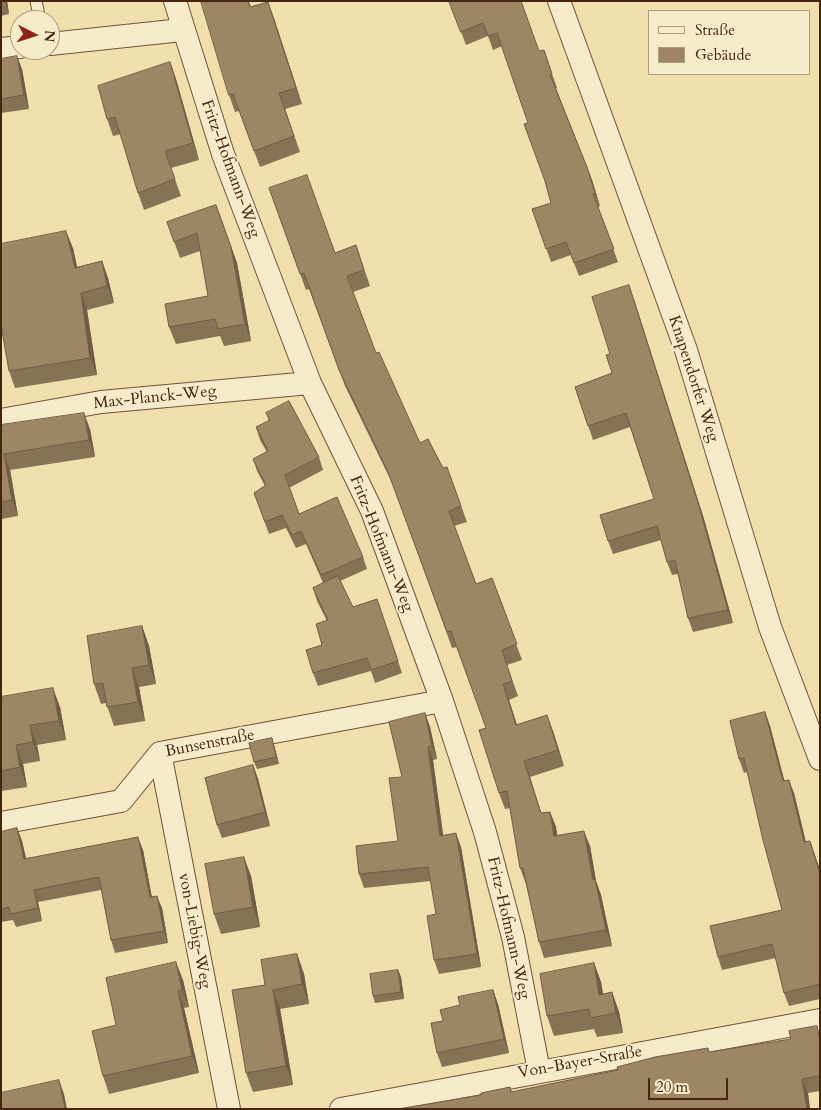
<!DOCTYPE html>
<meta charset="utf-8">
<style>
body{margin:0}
#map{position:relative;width:821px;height:1110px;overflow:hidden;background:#f0dead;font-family:Cardo,serif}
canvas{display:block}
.frame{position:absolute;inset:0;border:2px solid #462412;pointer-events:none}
.legend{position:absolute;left:648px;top:10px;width:162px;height:65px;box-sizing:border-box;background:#f5eaca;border:1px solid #af9b80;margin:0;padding:6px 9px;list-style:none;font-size:15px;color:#462412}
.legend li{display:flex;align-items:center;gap:10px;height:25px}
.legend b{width:25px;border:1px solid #af9b80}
.north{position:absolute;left:10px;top:10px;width:50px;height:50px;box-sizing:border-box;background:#f5eaca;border:1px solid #af9b80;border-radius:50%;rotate:95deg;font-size:14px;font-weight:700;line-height:20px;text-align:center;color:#462412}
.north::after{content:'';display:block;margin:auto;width:18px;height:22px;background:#8f2418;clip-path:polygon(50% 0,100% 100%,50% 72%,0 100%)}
.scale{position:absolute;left:648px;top:1078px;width:80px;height:22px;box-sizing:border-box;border:2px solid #462412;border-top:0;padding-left:6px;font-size:15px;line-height:18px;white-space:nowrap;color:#462412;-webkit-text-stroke:4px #f5eaca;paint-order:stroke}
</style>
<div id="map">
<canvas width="821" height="1110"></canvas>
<div class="frame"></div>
<ul class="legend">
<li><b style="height:6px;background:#f5eaca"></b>Straße</li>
<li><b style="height:14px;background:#9e8563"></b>Gebäude</li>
</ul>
<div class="north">N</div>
<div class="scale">20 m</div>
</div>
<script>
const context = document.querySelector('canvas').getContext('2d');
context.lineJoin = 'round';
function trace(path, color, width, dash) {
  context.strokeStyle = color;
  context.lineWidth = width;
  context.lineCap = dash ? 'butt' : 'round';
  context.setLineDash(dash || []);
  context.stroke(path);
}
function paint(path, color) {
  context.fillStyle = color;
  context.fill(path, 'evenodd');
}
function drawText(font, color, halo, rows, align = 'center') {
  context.font = font + ' Cardo,serif';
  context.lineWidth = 4;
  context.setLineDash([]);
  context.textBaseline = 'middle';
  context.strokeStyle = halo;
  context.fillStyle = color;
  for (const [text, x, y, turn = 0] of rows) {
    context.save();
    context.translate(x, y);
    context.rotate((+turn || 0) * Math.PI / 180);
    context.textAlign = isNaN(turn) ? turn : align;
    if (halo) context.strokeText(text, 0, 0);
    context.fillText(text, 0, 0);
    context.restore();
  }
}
const service = new Path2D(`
 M36,1L40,20`);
const minor = new Path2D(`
 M175,1L223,154L310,383L372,511L442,701L485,832L513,937L539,1071
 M559,1L686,350L770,627L820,759
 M50,44L182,30
 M1,49L20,47
 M1,420L101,402L310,383
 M160,753L229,1109
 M1,823L121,801L160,753L442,701
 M341,1109L820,1020`);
const wall = new Path2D(`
 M1,1H7L9,14L1,16Z
 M249,1L251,7L268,2L302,104L285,109L300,152L260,167L239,111L235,112L229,95Z
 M449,1L539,51L544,50L557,88H556L592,180L600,206L598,207L618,262L579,276L571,255L551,262L532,209L551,203L528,123L502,46L493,50L488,36L466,45Z
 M1,59L22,69L29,109L1,113Z
 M170,62L176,79L199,160L171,168L181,196L144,210L138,193L121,134L113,136L107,119Z
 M269,188L335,253L356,245L370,286L353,292L376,353L420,443L443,468L447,467L467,522L454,526L476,584L492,578L522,660L507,665L518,696L509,700L517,725L553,731L564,766L530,777L541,813L550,812L556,827L557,835L590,846L596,881L601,895L612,946L544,958L539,942L526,884L520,868L510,808L505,809L499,793L486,728L457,647L452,648L394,487L345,386L309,289L306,290Z
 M216,205L237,263L251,341L224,346L220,336L176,344L169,327L208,296L200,251L180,258L167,222Z
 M1,244L73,248L77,267L102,261L108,278L114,303L87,310L97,375L15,388L9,371L3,334L1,335Z
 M634,299L704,519L733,623L693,632L688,618L678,574L672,575L667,562L661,540L613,554L608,541L654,499L630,427L593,440L575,387L612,373L610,354Z
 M266,413L319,457L323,470L289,488L299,514L363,557L367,569L340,581L353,607L377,599L402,673L375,683L371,671L318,686L313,673L322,645L327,621L317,601L313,588L323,583L306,544L296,548L286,528L269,534L254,493L265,486L257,471L253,459L267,452L260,440L256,427L269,421Z
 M1,425L90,429L95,457L10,470L18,516L1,519Z
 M142,626L149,646L156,684L139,687L145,721L114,726L106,703L101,704L94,684Z
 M1,697L60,707L66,740L37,745L40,761L23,764L27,787L1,791Z
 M765,712L770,726L784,781L794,793L806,842L810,841L820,870V999L789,1006L784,993L776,958L722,970L718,957L782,910L747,772L744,773L739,759Z
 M425,713L430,727L437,759L433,760L443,836L461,847L481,967L439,974L434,960L436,914L431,881L364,888L359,874L398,841L402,777Z
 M274,745L279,764L257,769L254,762Z
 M253,765L258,779L270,826L222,838L217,825Z
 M17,828L22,841L26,859L143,850L152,897L162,908L168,943L115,953L111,940L101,890L38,902L42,921L16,927L13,920L1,922V832Z
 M251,876L260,927L221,934L214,914Z
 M297,954L304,974L309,1004L280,1009L293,1085L253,1092L246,1073L265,985Z
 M594,963L601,982L603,994L612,992L619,1012L623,1033L597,1037L594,1029L554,1036L547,1016Z
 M398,970L401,977L404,999L375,1003L373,996Z
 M183,980L189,1007L184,1008L199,1073L109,1094L103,1076L116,1025Z
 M493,990L498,1004L509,1053L442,1067L437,1053L443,1021L460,1005Z
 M820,1039V1091L808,1093L810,1109H398L481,1095L510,1087L512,1092L709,1052Z`);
const shadedWall = new Path2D(`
 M5,1H7L9,14Z
 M268,2L274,18L302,104L296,88Z
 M17,56L22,69L29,109L24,95Z
 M170,62L176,79L199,160L193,143Z
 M587,167L592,180L600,206L595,193Z
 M216,205L237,263L251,341L245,324Z
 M66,231L73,248L81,285L75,268Z
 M102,261L108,278L114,303L107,286Z
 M629,285L704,519L733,623L728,610Z
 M81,293L87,310L97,375L90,358Z
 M84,413L90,429L95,457L89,440Z
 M4,454L10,470L18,516L12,500Z
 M142,626L149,646L156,684L149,665Z
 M132,668L139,687L145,721L138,702Z
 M503,684L509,700L522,741L516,725Z
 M53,688L60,707L66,740L59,721Z
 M765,712L770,726L788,794L783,781Z
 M425,713L430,727L437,759L432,746Z
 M547,715L553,731L564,766L558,750Z
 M30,725L37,745L40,761L33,742Z
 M272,738L274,745L279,764L276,757Z
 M16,745L23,764L27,787L20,767Z
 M428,747L433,760L445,849L440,836Z
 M524,761L530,777L546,829L541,813Z
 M253,765L258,779L270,826L265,812Z
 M789,780L794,793L809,856L804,842Z
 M550,812L556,827L560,852L554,836Z
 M17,828L22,841L29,871L24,859Z
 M584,831L590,846L596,881L601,895L612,946L606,930L593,880Z
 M456,833L461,847L481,967L477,954Z
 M138,837L143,850L154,910L150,897Z
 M810,841L820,870V874Z
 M244,857L251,876L260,927L253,907Z
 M34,890L38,902L42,921L38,908Z
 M157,896L162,908L168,943L164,931Z
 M297,954L304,974L309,1004L302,984Z
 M176,962L183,980L189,1007L182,990Z
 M594,963L601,982L606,1014L599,995Z
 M398,970L401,977L404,999L401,992Z
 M273,990L280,1009L293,1085L286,1066Z
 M493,990L498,1004L509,1053L504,1039Z
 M178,991L184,1008L199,1073L192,1056Z
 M612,992L619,1012L623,1033L616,1013Z
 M802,1079L808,1093L810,1109H807Z
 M59,1080L64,1094L67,1109H65Z`);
const building = new Path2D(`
 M201,1H248L250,7L268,2L296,88L279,93L294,136L254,151L233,94L229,95Z
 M449,1H521L539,51L544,50L552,74L550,75L587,167L595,193L593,194L614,249L574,263L566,242L546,249L532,209L551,203L545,181L524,124L528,123L497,33L488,36L483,23L461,32Z
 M17,56L24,95L1,99V59Z
 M170,62L193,143L165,151L175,179L138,193L115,117L107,119L98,86Z
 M307,175L335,253L356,245L364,270L347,276L376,353L379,352L420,443L428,439L443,468L447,467L461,506L449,511L476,584L492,578L517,644L502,650L512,681L503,684L516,725L547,715L558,750L524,761L541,813L550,812L554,836L584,831L593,880L595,879L606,930L539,942L523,868H520L507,791L499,793L479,730L486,728L451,631L447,632L388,472L339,370L304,273L300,274L269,188Z
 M216,205L231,247L245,324L218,329L215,319L169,327L165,304L208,296L197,233L174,242L167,222Z
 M66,231L75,268L102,261L107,286L81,293L90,358L9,371L1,325V244Z
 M629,285L699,506L728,610L688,618L675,560L667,562L657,526L608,541L600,515L654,499L626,413L588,426L575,387L612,373L606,355L610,354L592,297Z
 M289,401L319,457L285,475L299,514L337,497L363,557L321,575L301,531L292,535L282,515L265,522L254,493L266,485L253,459L268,451L256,427L270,420L266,413Z
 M84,413L89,440L4,454L12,500L1,502V425Z
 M338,576L353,607L377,599L398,661L371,670L367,658L313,673L306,650L322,645L316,624L328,620L313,588Z
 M142,626L149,665L132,668L138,702L107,707L103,683L94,684L87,636Z
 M53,688L59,721L30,725L33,742L16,745L20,767L1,771V697Z
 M765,712L783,781L789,780L804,842L810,841L820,874V984L784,993L772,944L718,957L710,926L782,910L763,840L744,758L739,759L730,721Z
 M425,713L432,746L428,747L440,836L456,833L477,954L434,960L427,916L436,914L428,867L359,874L356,846L398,841L389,778L402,777L389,722Z
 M272,738L276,757L254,762L249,743Z
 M253,765L265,812L217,825L205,778Z
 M17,828L24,859L138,837L150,897L157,896L164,931L111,940L99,877L34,890L38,908L11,914L9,907L1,909V832Z
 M244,857L253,907L214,914L205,864Z
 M297,954L302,984L273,990L286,1066L246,1073L232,990L265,985L261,960Z
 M176,962L182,990L178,991L192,1056L103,1076L92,1031L116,1025L106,978Z
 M594,963L599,995L612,992L616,1013L590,1018L589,1009L547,1016L540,974Z
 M398,970L401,992L373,996L370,974Z
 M493,990L504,1039L437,1053L431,1023L443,1021L440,1010L460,1005L458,997Z
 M817,1026L820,1039V1076L802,1079L807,1109H398L481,1095V1093L510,1087L511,1092L618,1070L617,1067L655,1057L708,1048L709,1052L791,1039L789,1031Z
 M59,1080L65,1109H1V1093Z`);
const streetNames = [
 ["Fritz-Hofmann-Weg",230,169,70],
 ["Knapendorfer Weg",693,379,72],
 ["Max-Planck-Weg",155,398,-6],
 ["Fritz-Hofmann-Weg",381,544,68],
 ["Bunsenstraße",210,744,-11],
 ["Fritz-Hofmann-Weg",508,928,77],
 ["von-Liebig-Weg",194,931,79],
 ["Von-Bayer-Straße",580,1063,-10]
];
trace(service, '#705239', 13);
trace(minor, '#705239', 24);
trace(service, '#f5eaca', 11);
trace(minor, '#f5eaca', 22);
paint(wall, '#887255');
paint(shadedWall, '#6f5d45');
paint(building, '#9e8563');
trace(building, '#6f5d45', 1);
drawText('16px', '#462412', '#f5eaca', streetNames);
</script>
